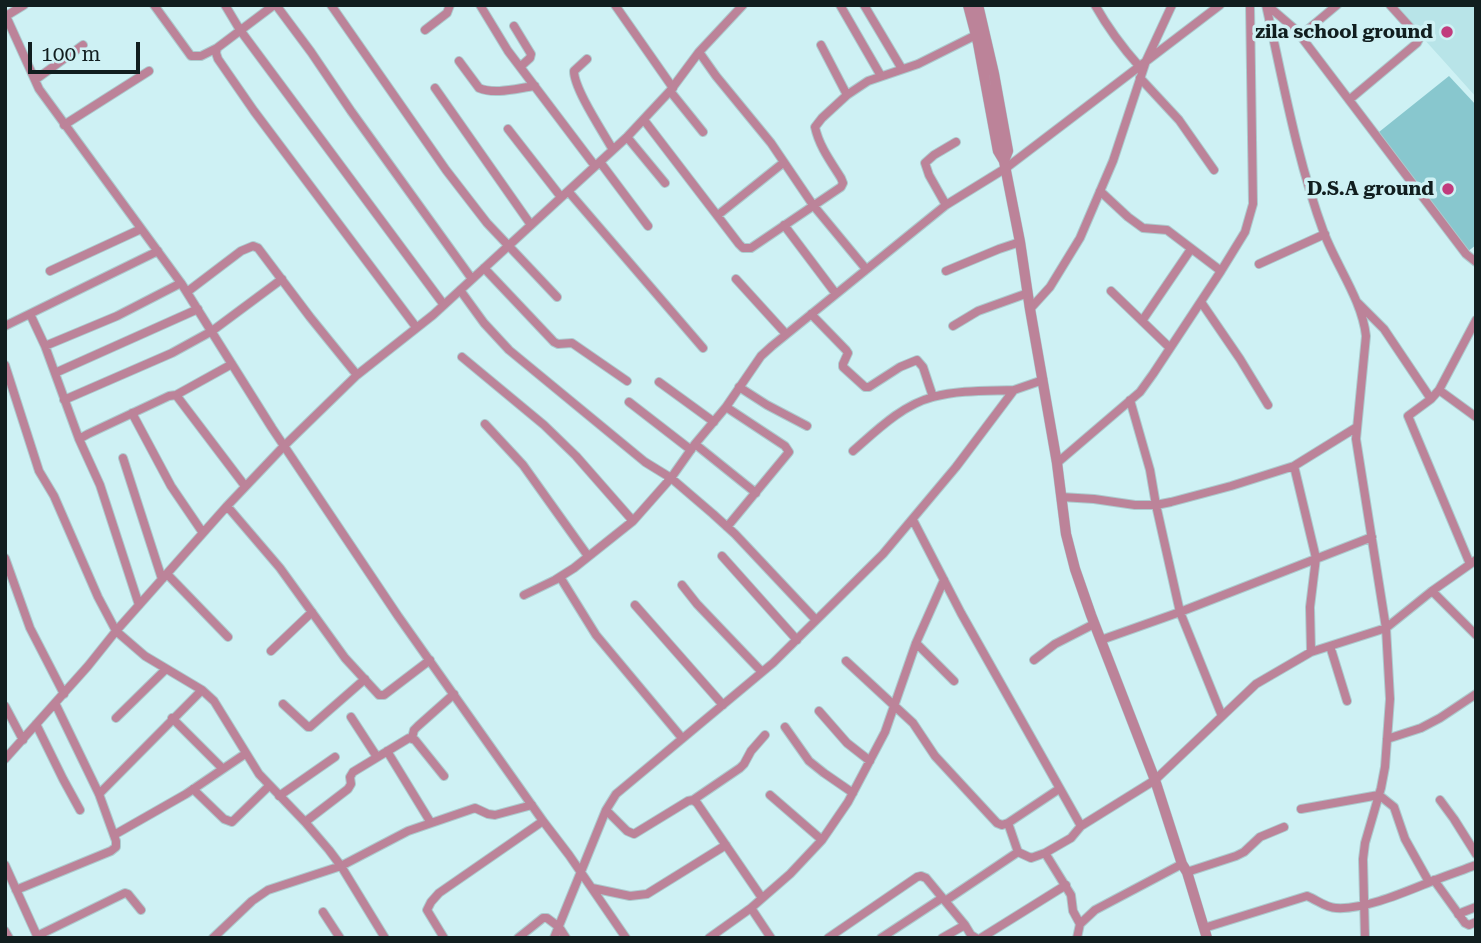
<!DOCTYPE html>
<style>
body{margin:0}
#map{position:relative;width:1481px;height:943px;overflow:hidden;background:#cef1f4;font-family:"Roboto Serif",serif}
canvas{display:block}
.frame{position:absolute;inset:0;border:7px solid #111e1f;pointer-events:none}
.scale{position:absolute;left:28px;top:42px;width:112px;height:32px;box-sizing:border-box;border:4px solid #111e1f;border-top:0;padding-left:9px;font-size:21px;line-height:24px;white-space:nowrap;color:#111e1f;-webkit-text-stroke:5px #cef1f4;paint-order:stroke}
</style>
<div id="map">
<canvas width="1481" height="943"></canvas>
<div class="frame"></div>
<div class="scale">100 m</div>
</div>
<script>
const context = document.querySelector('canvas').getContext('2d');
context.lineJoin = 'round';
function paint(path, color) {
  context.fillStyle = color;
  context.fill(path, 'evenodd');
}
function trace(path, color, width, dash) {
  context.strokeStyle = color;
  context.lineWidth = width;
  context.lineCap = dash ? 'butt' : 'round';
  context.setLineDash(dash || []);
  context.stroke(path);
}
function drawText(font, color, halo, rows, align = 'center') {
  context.font = font + ' "Roboto Serif",serif';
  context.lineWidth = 7;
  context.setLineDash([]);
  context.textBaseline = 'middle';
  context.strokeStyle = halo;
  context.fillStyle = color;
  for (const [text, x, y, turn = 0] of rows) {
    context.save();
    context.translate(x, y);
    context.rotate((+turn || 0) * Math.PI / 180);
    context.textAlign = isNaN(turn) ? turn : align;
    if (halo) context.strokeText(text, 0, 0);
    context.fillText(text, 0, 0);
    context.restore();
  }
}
const built = new Path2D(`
 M1393,5H1476V97L1442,59Z`);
const green = new Path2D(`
 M1449,76L1476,105V245L1467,252L1379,132Z`);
const minor = new Path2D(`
 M154,5L191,56H201L217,48
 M225,5L240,30L444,305
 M274,5L217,48L216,53L218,59L254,111L416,327
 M276,5L311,52L351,111L472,279
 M331,5L446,170L487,223L557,297
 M480,5L508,51L595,166
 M615,5L673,88
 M840,5L881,76
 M864,5L902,69
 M1095,5C1108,28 1122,47 1139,66
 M1266,5C1283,81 1297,160 1324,233C1337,267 1362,300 1366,336L1356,439L1386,628L1390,699L1385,767L1381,788L1365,843L1363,859L1365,938
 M1267,5L1296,30L1466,254L1476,262
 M5,14L39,89L181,283L272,428L398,616L543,821L569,855L626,938
 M6,16L24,5
 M514,26L531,54L530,58L520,67
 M425,30L447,13L450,5
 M1300,36L1337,5
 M821,45L847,95
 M699,52L716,76L771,143L813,205L866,269
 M587,59L574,71C574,89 603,132 613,150
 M459,61L479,88C495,95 518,88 535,86
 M1140,78L1179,120L1214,170
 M35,80L83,45
 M435,88L531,225
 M670,91L703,132
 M1349,100L1417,43L1419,39L1418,36L1390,5
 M644,120L739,244L743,248H751L841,187L843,183L841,178C831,162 819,146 815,127L822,118L847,95L868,81L918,64L976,35
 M64,125L149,71
 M508,129L561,197
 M627,137L665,183
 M600,162L648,226
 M568,191L703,348
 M1100,191L1128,217L1143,228L1167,230L1221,271
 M946,205L929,175L925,163L934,155L956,142
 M718,215L783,163
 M784,225L836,294
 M1259,264L1325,234
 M484,268L554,342L558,344L572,343L627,381
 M50,271L141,229
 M946,271L999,249L1020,242
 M736,279L786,334
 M460,290L484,323L509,350L645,462L671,478L713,514L735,534L816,620
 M1111,291L1170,348
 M187,292L241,251L253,246L258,248L310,317L357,375
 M1201,302L1240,359L1268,405
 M1358,303L1384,329L1431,399L1439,390L1476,417
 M1030,309L1050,287L1080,238L1113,161L1146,61L1172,5
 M30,314L45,346L79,439L100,485L139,605
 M811,314L846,350L848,353L843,364V367L865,387H869L900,367L917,360L923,367L933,397
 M1142,321L1191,249
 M5,326L158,251
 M953,326L978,311L1028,293
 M45,346L117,316L181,283
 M462,357L544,425L576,456L633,521
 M5,365L39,471L54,496L98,597L116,631L145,656L202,690L214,701L259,774L305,822L329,850L341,866L385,938
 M55,373L198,309
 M659,382L714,422
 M739,387L767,405L807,426
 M1439,390L1476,320
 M176,395L232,364
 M1431,399L1408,416L1470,564
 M64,400L172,353L212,331L282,279
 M1130,400L1150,470L1156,505L1180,612L1222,716
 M629,402L691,450
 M726,407L785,446L789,452L727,527
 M132,413L171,486L203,533
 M485,424L523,465L588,556
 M79,439L88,434L169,396L176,395L245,486
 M695,444L756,493
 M853,451C876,431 902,405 933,397C959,390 987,391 1014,390
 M123,458L162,579
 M1057,463L1140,392L1153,374L1221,271L1245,232L1253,204L1250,5
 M1294,466L1357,427
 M1061,497L1094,499L1135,505H1156L1171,502L1231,486L1294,466L1316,558L1310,607L1311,652
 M227,506L280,568L345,658L379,695H384L430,660
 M913,520L961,613L1081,826L1155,780L1256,684L1311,652L1386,628L1432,591L1476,560
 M722,556L797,640
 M5,558L30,628L64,694
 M167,574L228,637
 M560,577L596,635L682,738
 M682,585L697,604L762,672
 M1432,591L1476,635
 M524,595L555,580L574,568L633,521L671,478L695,444L726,407L761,356L772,346L946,205L1006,168L1220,5
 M635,605L723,705
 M1101,640L1180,612L1372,537
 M916,643L954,681
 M1330,646L1347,701
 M271,651L312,612
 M1034,660L1055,644L1094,624
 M846,661L913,723L935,756L997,823L1002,825L1008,823L1059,789
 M283,704L308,727H310L365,679
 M5,706L23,740
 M819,711L847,743L870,761
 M351,717L377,757
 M116,718L166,669
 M172,718L223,769
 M36,724L63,779L80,810
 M785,727L809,761L824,773L853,793
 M412,738L414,730L418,726L454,694
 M1387,739L1421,728L1440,718L1476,694
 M387,751L431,823
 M5,759L88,666L116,631L227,506L284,446L357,375L433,315L627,137L670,91L699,52L743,5
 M193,789L224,819L232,822L269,786
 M99,794L202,690
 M770,795L822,840
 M279,796L335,757
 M693,800L740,768L744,764L751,751L765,735
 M1440,800L1454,819L1476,854
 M1301,809L1379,795L1394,807L1405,839L1429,882
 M606,810L627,831L634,834L688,801L693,800L697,803L762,898
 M305,822L348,789L351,784L350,777L353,772L409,738L415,740L444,776
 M1008,823L1018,852L1031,858L1045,853
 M114,835L186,794L245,754
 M5,865L38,938
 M1187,872L1236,856L1244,852L1260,837L1284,827
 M1434,880L1465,923L1469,925L1476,922
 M592,888L630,896L647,894L726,845
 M16,890L111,851L116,847V841L99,794L55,703
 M945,901L1018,852
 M751,908L771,938
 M323,912L340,938
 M1458,914L1476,907
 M1080,924L1073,911L1071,895L1045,853L1071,838L1081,826
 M1204,928L1307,896C1317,900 1326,908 1336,908C1364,910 1405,892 1430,882C1445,876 1460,871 1476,865
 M5,931L9,938
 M37,936L125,893L128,894L141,910
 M213,938L252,901L268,890L341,866L408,831L475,808L488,814L495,815L532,805
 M444,938L427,910L431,902L439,893L543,821
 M518,938L543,918H547L559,927L566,938
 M554,938L606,810L616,794L773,663L883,554L956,467L1014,390L1043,380
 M709,938L751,908L790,874L822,840L848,802L885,732L916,643L944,580
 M828,938L917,877L921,876L926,878L965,925
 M881,938L942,898
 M942,938L965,925L971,935L976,938
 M981,938L1066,885
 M1077,938L1080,924L1095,910L1182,864`);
const tertiary = new Path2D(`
 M968,5L978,43L998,151L1004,161L1020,242L1030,309L1057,463L1066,534L1075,569L1091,615L1155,780L1182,864L1187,872L1207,938
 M978,5L994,74L1008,151L1004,161`);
const markers = [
 [1447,32,7,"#c13b7d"],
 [1448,189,7,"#c13b7d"]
];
const poiNames = [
 ["zila school ground",1433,32],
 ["D.S.A ground",1434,189]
];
paint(built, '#b8e4e8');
paint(green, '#88c7ce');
trace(minor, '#accbce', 10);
trace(tertiary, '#accbce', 11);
trace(minor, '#bc8399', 8);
trace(tertiary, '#bc8399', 10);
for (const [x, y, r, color] of markers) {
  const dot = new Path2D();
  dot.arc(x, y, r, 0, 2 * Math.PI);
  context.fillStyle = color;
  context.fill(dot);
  trace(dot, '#cef1f4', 2.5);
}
drawText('bold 19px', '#111e1f', '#cef1f4', poiNames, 'right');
</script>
